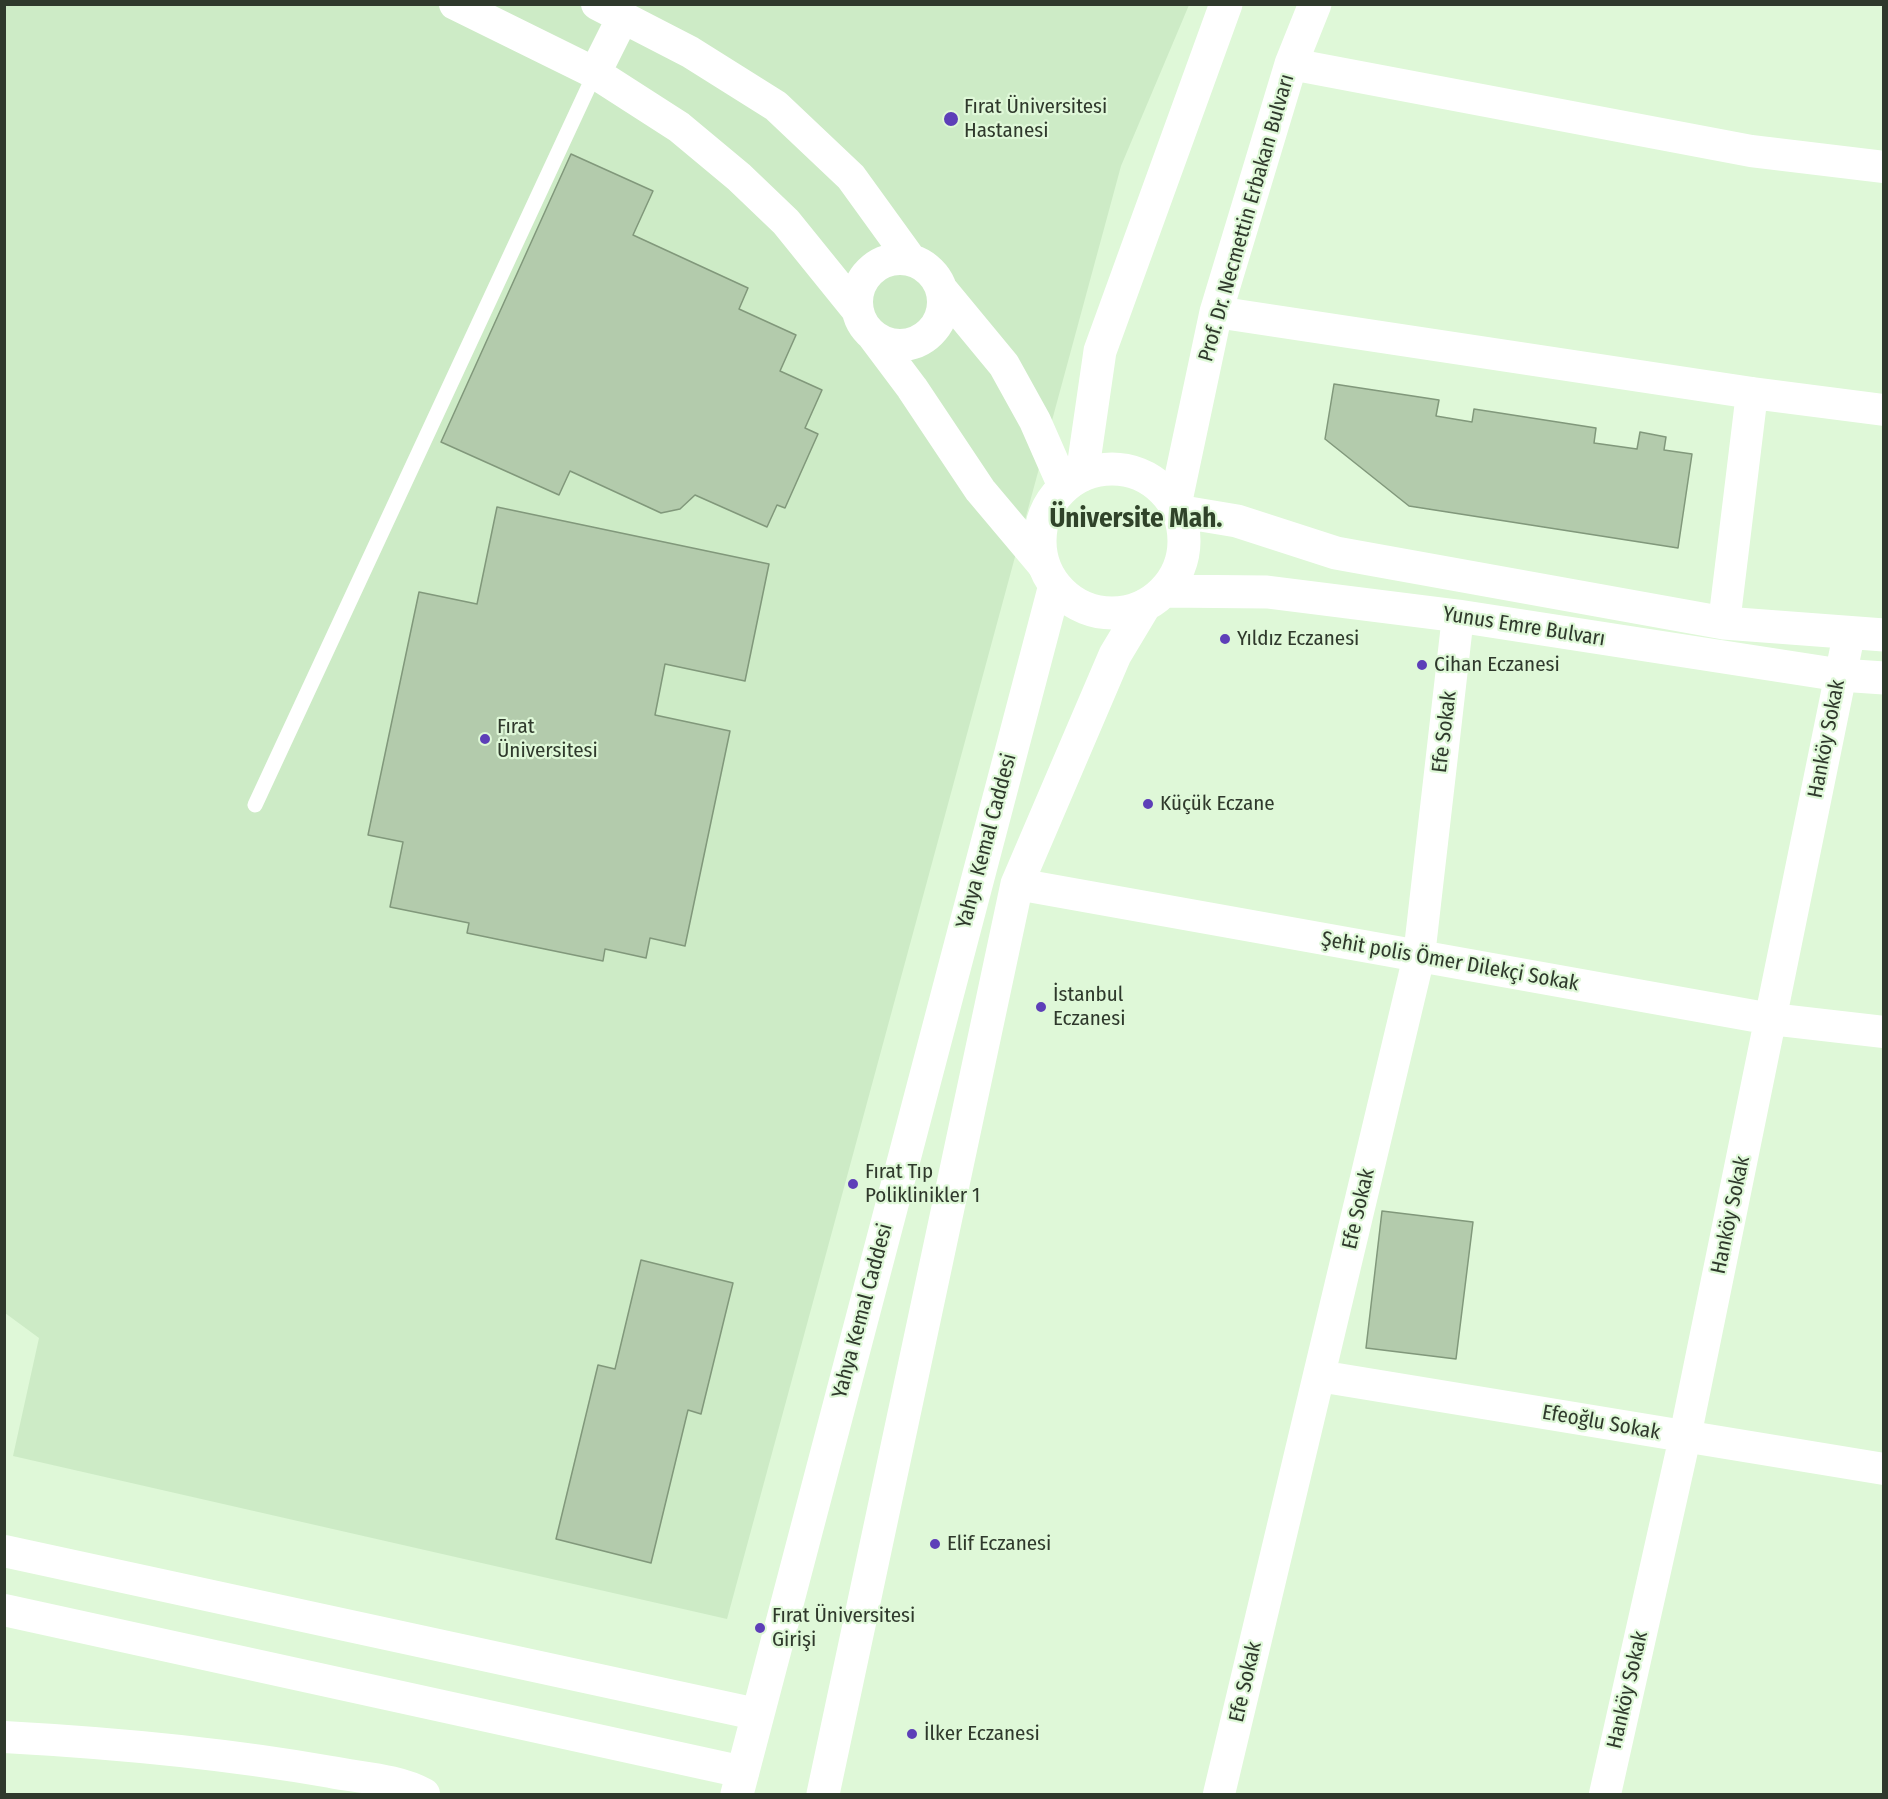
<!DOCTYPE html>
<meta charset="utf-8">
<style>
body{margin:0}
#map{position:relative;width:1888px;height:1799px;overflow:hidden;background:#dff8d8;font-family:"Fira Sans Condensed",sans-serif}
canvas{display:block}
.frame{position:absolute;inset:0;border:6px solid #2f392c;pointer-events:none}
</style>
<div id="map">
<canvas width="1888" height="1799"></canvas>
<div class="frame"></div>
</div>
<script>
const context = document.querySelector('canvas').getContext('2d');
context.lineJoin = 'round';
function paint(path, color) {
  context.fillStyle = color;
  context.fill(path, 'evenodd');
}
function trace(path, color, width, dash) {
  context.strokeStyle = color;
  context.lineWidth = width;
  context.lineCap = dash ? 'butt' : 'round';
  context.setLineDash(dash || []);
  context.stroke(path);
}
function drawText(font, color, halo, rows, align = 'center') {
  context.font = font + ' "Fira Sans Condensed",sans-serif';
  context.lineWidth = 4.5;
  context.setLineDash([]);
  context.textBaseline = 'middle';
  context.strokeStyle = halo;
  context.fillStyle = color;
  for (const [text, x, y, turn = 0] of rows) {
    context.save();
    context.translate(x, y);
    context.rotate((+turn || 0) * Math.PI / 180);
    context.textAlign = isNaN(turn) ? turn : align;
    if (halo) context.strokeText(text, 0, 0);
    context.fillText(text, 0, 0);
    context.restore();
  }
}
const built = new Path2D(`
 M5,5H1189L1121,166L727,1619L13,1456L39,1338L5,1313Z`);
const building = new Path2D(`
 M571,154L653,191L633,235L748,288L739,309L796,335L780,371L822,390L805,428L818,434L785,508L777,505L767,527L695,495L680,509L661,513L570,471L559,495L441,442Z
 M1334,384L1439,400L1436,416L1472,422L1474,409L1596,428L1594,443L1637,449L1640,432L1666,437L1664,450L1692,454L1678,548L1409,506L1325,439Z
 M497,507L769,564L745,681L665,664L655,715L730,731L685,946L650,938L646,958L605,949L603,961L467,933L469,923L390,907L403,842L368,835L419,592L477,604Z
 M1382,1211L1473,1222L1456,1359L1366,1348Z
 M641,1260L733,1283L701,1414L688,1410L651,1563L556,1539L598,1365L615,1369Z`);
const service = new Path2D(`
 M255,805L595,73`);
const minor = new Path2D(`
 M455,4L595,73L679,127L739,177L786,222L858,311
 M597,4L690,52L776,106L851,177L911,260
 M1291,64L1751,151L1884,167
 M595,73L623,17
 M857 302a43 43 0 1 1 86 0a43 43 0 1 1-86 0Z
 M942,290L1004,365L1035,421L1064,487
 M1216,312L1752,393L1884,410
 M873,336L912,388L980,490L1044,566
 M1724,623L1752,393
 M1017,884L1771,1019L1884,1032
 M1319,1376L1884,1469
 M4,1551L756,1714
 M4,1610L743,1772
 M4,1737C114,1743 223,1753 331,1772C361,1778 397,1779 424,1794
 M1219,1794L1419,956L1458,616
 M1605,1794L1685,1437L1849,634`);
const secondary = new Path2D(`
 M1082,475L1100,351L1226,4
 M1175,505L1216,312L1291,64L1315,4`);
const primary = new Path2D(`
 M1040 541a72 72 0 1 1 144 0a72 72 0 1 1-144 0Z
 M1177,511L1237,521L1336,553L1724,623L1884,635
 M1164,591L1267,592L1458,616L1840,675L1884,678
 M737,1794L1055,585
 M823,1794L1017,884L1115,655L1145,605`);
const markers = [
 [951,119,8,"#5d3fb8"],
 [1225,639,6,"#5d3fb8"],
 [1422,665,6,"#5d3fb8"],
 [485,739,6,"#5d3fb8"],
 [1148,804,6,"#5d3fb8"],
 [1041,1007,6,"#5d3fb8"],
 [853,1184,6,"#5d3fb8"],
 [935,1544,6,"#5d3fb8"],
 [760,1628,6,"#5d3fb8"],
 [912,1734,6,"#5d3fb8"]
];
const poiNames = [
 ["Fırat Üniversitesi",964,107],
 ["Hastanesi",964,131],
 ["Yıldız Eczanesi",1237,639],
 ["Cihan Eczanesi",1434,665],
 ["Fırat",497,727],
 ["Üniversitesi",497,751],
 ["Küçük Eczane",1160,804],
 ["İstanbul",1053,995],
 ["Eczanesi",1053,1019],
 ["Fırat Tıp",865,1172],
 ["Poliklinikler 1",865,1196],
 ["Elif Eczanesi",947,1544],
 ["Fırat Üniversitesi",772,1616],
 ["Girişi",772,1640],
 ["İlker Eczanesi",924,1734]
];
const streetNames = [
 ["Prof. Dr. Necmettin Erbakan Bulvarı",1247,218,-74],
 ["Yunus Emre Bulvarı",1524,627,9],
 ["Efe Sokak",1445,732,-83],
 ["Hanköy Sokak",1827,739,-79],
 ["Yahya Kemal Caddesi",987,841,-75],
 ["Şehit polis Ömer Dilekçi Sokak",1450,962,10],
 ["Efe Sokak",1359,1209,-77],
 ["Hanköy Sokak",1731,1215,-78],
 ["Yahya Kemal Caddesi",863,1311,-75],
 ["Efeoğlu Sokak",1601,1423,10],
 ["Efe Sokak",1246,1682,-77],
 ["Hanköy Sokak",1628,1690,-77]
];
const districtNames = [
 ["Üniversite Mah.",1136,519]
];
paint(built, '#cdebc6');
paint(building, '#b3cbac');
trace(building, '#81987b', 1.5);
trace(service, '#fff', 15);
trace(minor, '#fff', 32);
trace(secondary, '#fff', 33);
trace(primary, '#fff', 33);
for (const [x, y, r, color] of markers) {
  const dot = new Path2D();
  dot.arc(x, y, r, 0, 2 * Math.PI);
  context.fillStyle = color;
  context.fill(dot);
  trace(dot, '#dff8d8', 2);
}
drawText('21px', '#2f392c', '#dff8d8', poiNames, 'left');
drawText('21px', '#2f392c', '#dff8d8', streetNames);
drawText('bold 27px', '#30432a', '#dff8d8', districtNames);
</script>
